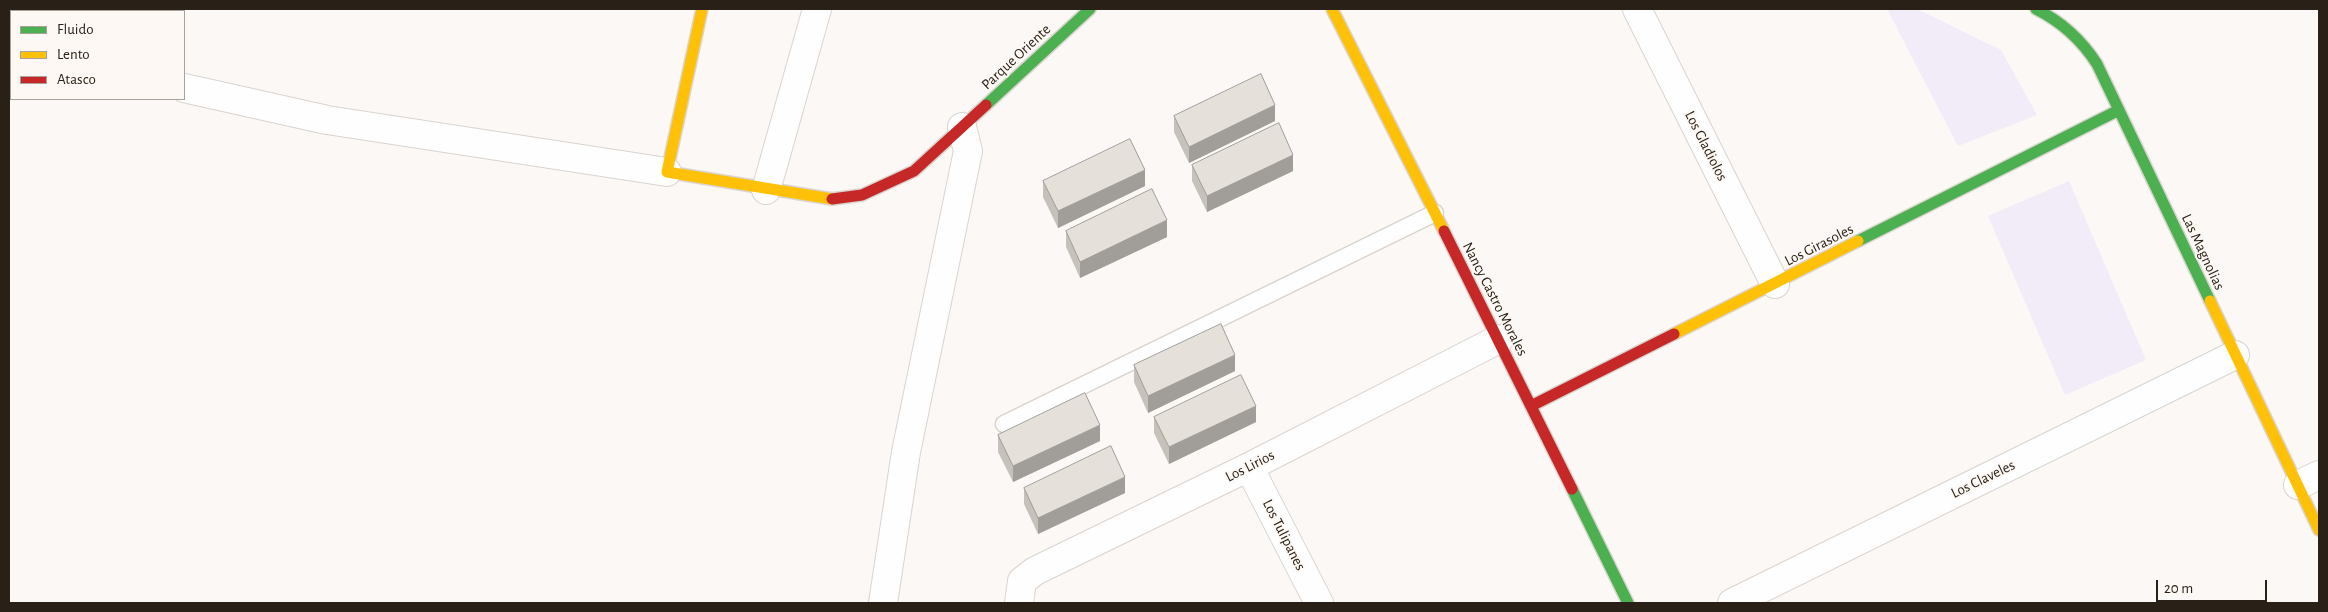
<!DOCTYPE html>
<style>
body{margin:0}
#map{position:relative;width:2328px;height:612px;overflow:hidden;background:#fbf8f5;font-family:"Alegreya Sans",sans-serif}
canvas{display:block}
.frame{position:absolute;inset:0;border:10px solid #292117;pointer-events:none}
.legend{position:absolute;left:10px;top:10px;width:175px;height:90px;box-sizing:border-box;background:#fdf8f3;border:1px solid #a8a29b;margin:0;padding:6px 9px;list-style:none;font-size:15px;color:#292117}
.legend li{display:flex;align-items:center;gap:10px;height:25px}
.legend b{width:25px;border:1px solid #a8a29b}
.scale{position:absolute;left:2156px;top:580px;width:111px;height:22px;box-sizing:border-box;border:2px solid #292117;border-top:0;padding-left:6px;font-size:15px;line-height:18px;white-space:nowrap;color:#292117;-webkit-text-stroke:4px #fdf8f3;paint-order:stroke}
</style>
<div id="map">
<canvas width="2328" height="612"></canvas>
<div class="frame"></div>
<ul class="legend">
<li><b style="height:6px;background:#4caf50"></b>Fluido</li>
<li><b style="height:6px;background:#ffc107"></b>Lento</li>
<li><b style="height:6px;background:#c62828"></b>Atasco</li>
</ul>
<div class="scale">20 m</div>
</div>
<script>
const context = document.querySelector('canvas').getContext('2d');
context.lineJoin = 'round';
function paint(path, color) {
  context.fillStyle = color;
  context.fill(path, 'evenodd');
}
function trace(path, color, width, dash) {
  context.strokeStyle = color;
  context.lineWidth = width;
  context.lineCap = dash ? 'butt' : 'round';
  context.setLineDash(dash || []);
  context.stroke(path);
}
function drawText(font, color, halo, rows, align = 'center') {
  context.font = font + ' "Alegreya Sans",sans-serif';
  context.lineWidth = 4;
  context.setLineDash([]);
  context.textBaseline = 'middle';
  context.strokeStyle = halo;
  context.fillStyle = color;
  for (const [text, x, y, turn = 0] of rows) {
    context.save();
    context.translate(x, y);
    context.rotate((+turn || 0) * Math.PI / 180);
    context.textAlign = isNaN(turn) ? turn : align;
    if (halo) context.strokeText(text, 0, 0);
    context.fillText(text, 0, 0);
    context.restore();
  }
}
const green = new Path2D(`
 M1887,9H1917L2001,50L2037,115L1958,146Z
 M2069,181L2146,360L2065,395L1988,216Z`);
const lane = new Path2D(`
 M1004,424L1435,213`);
const street = new Path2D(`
 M1637,9L1775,284
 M9,49H11
 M184,88L327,120L667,172
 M766,190L817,9
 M1249,467L1319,603
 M2298,485L2319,475
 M883,603L906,452L968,151L962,127
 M1019,603L1022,581L1035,571L1249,467L1499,339
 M1732,603L2235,355`);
const fast = new Path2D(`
 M2036,9C2062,22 2081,39 2097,64L2210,301
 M986,105L1090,9
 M1858,241L2119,110
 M1572,489L1628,603`);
const slow = new Path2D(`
 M702,9L667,172L832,199
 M1332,9L1444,231
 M2210,301L2319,530
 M1674,334L1858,241`);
const jam = new Path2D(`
 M832,199L862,195L914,171L986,105
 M1444,231L1572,489
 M1531,406L1674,334`);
const wall = new Path2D(`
 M1174,116L1275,121L1189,163L1174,132Z
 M1192,165L1293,171L1207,212L1192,181Z
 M1043,181L1145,186L1058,228L1043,197Z
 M1066,231L1167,237L1080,278L1066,247Z
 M1134,365L1235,371L1148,413L1134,382Z
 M1154,417L1256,422L1169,464L1154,433Z
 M998,435L1100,441L1013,482L998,452Z
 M1024,488L1125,493L1038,534L1024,504Z`);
const shadedWall = new Path2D(`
 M1275,105V121L1189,163V147Z
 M1293,155V171L1207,212V196Z
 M1145,170V186L1058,228V211Z
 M1167,220V237L1080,278V262Z
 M1235,355V371L1148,413V396Z
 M1256,406V422L1169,464V447Z
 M1100,425V441L1013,482V466Z
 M1125,477V493L1038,534V518Z`);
const building = new Path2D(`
 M1261,74L1275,105L1189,147L1174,116Z
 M1279,123L1293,155L1207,196L1192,165Z
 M1130,139L1145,170L1058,211L1043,181Z
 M1152,189L1167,220L1080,262L1066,231Z
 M1221,324L1235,355L1148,396L1134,365Z
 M1241,375L1256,406L1169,447L1154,417Z
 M1085,393L1100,425L1013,466L998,435Z
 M1111,446L1125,477L1038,518L1024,488Z`);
const streetNames = [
 ["Parque Oriente",1016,57,-43],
 ["Los Gladiolos",1706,146,63],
 ["Los Girasoles",1819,245,-27],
 ["Las Magnolias",2203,252,65],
 ["Nancy Castro Morales",1495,299,63],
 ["Los Lirios",1250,466,-27],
 ["Los Claveles",1983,479,-26],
 ["Los Tulipanes",1284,535,63]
];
paint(green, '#f1ecf8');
trace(lane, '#dad4ce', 19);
trace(street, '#dad4ce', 30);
trace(fast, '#dad4ce', 14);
trace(slow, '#dad4ce', 14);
trace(jam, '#dad4ce', 14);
trace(lane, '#fefefe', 16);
trace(street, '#fefefe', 28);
trace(fast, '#4caf50', 11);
trace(slow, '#ffc107', 11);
trace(jam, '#c62828', 11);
paint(wall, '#c6c1bb');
paint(shadedWall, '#a19d99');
paint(building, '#e6e0da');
trace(building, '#a19d99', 1);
drawText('15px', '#292117', '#fdf8f3', streetNames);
</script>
